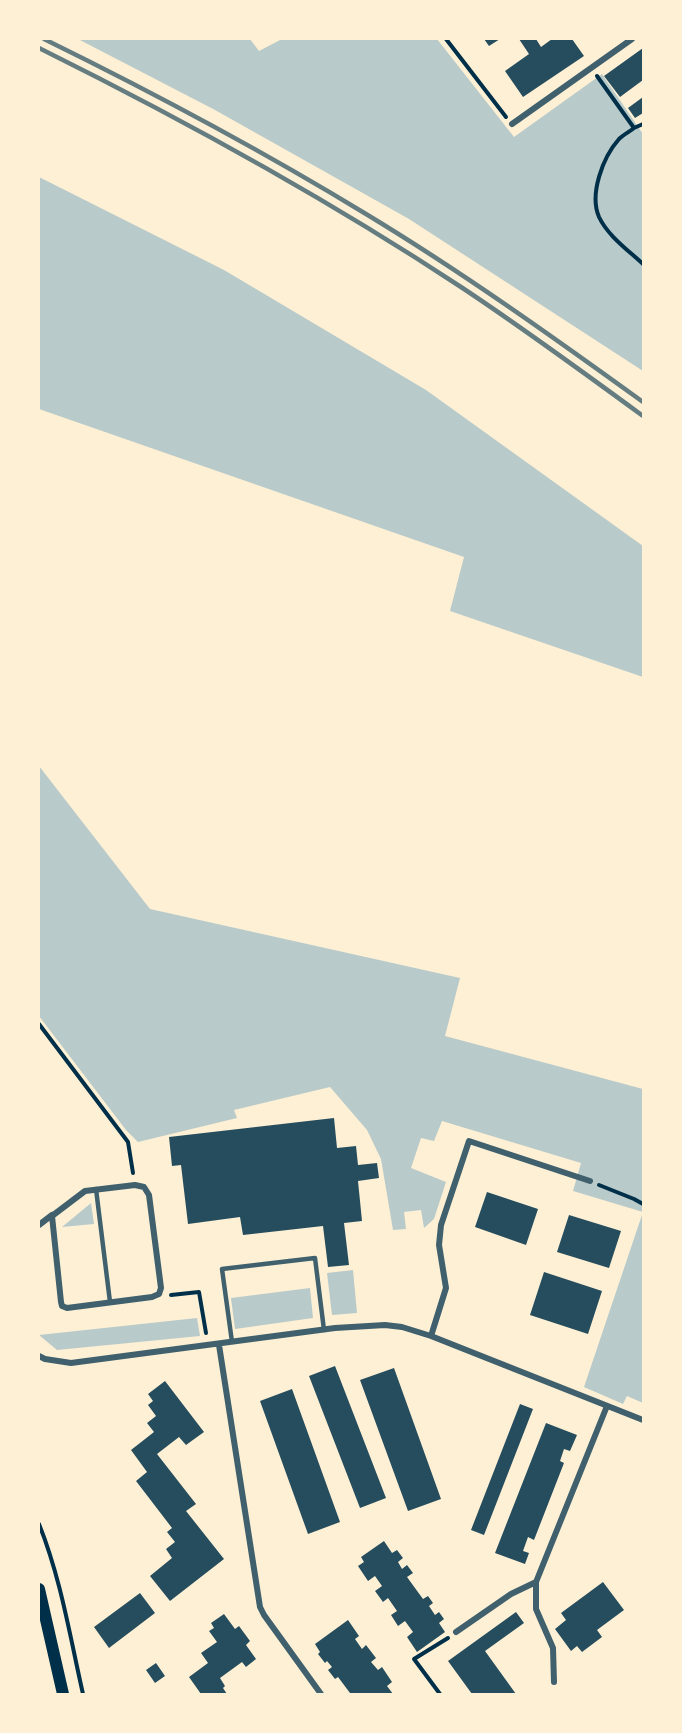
<!DOCTYPE html>
<style>
body{margin:0}
#map{position:relative;width:682px;height:1733px;overflow:hidden;background:#fdf0d5;font-family:"Titillium Web",sans-serif}
canvas{display:block}
.frame{position:absolute;inset:0;border:40px solid #fdf0d5;pointer-events:none}
</style>
<div id="map">
<canvas width="682" height="1733"></canvas>
<div class="frame"></div>
</div>
<script>
const context = document.querySelector('canvas').getContext('2d');
context.lineJoin = 'round';
function paint(path, color) {
  context.fillStyle = color;
  context.fill(path, 'evenodd');
}
function trace(path, color, width, dash) {
  context.strokeStyle = color;
  context.lineWidth = width;
  context.lineCap = dash ? 'butt' : 'round';
  context.setLineDash(dash || []);
  context.stroke(path);
}
const green = new Path2D(`
 M78,39H250L259,51L282,39H437L514,137L602,74L643,134V371L409,219L215,110Z
 M39,177L224,270L426,390L643,546V677L450,611L464,557L39,409Z
 M39,766L150,909L460,978L445,1036L643,1089V1403L627,1396L623,1404L584,1387L643,1212L573,1191L581,1163L442,1121L434,1141L421,1138L411,1168L446,1182L434,1219L424,1228L421,1210L404,1212L406,1229L393,1230L381,1159L367,1130L330,1087L234,1110L237,1118L138,1142L126,1130L39,1016Z
 M91,1203L94,1224L62,1227Z
 M353,1270L357,1313L332,1315L327,1273Z
 M310,1288L313,1318L235,1329L231,1298Z
 M197,1318L200,1336L57,1350L39,1335Z`);
const building = new Path2D(`
 M484,39H500L489,46Z
 M519,39H536L541,47L552,39H572L584,56L523,97L505,71L529,54Z
 M643,48V80L620,97L604,76Z
 M643,97V113L635,118L628,108Z
 M334,1118L337,1148L356,1146L358,1165L377,1163L379,1178L358,1181L362,1221L344,1223L349,1265L328,1267L323,1226L243,1235L240,1217L188,1224L181,1165L172,1166L169,1137Z
 M487,1192L538,1209L526,1245L475,1227Z
 M569,1215L621,1231L609,1268L557,1252Z
 M544,1272L602,1291L588,1334L530,1315Z
 M335,1366L386,1498L360,1508L309,1376Z
 M394,1368L441,1499L408,1511L360,1380Z
 M165,1381L204,1432L186,1445L179,1437L157,1454L196,1504L186,1511L224,1559L170,1601L150,1576L172,1558L166,1549L175,1542L167,1532L172,1528L136,1481L147,1472L131,1450L154,1432L147,1423L156,1416L148,1405L153,1401L148,1394Z
 M292,1389L340,1522L308,1534L260,1401Z
 M520,1404L533,1409L484,1535L471,1530Z
 M546,1423L577,1435L570,1451L564,1449L560,1461L564,1463L534,1540L528,1537L523,1551L529,1553L525,1564L495,1553Z
 M384,1541L392,1553L397,1550L403,1558L398,1562L402,1569L407,1565L413,1573L407,1577L423,1599L428,1596L433,1603L429,1606L435,1615L439,1612L444,1619L439,1623L445,1632L417,1652L407,1637L413,1632L405,1621L398,1626L391,1615L397,1611L388,1598L383,1602L375,1591L382,1586L375,1576L368,1581L358,1566L364,1562L361,1557Z
 M603,1582L624,1610L597,1630L602,1637L582,1652L577,1646L571,1651L555,1629L566,1620L561,1613Z
 M140,1593L155,1613L109,1648L94,1627Z
 M516,1612L524,1623L485,1651L516,1694H472L448,1661Z
 M224,1614L235,1629L239,1626L250,1641L246,1645L256,1659L246,1667L242,1662L220,1678L225,1686L223,1688L227,1694H201L189,1677L208,1663L201,1653L217,1642L209,1631L214,1628L211,1623Z
 M348,1620L359,1636L355,1639L362,1649L366,1645L376,1658L371,1662L378,1670L382,1667L392,1682L387,1686L393,1694H348L350,1693L338,1677L335,1679L328,1670L332,1667L327,1661L325,1663L318,1654L320,1652L315,1644Z
 M156,1663L165,1676L155,1683L146,1670Z`);
const path = new Path2D(`
 M446,39L506,117
 M597,76L634,128L643,124
 M634,128C629,132 623,135 619,139C603,157 589,194 599,217C608,236 628,250 643,264
 M39,1024L128,1142L133,1173
 M599,1185L634,1199L643,1204
 M171,1295L199,1292L206,1333
 M39,1524C61,1579 70,1637 83,1694
 M440,1694L414,1659L448,1638`);
const service = new Path2D(`
 M96,1189L110,1302
 M232,1342L222,1269L315,1258L324,1330`);
const minor = new Path2D(`
 M512,124L632,39
 M135,1185L144,1187L149,1195L161,1288L159,1294L152,1297L67,1308L62,1306L61,1302L52,1216L85,1191Z
 M39,1225L52,1215
 M431,1336L446,1288L439,1245L441,1225L469,1141L590,1181
 M219,1345L260,1607L264,1615L321,1694
 M39,1356L45,1359L71,1363L335,1328L385,1325L402,1327L431,1336L643,1420
 M456,1632L511,1594L536,1582
 M554,1682L553,1648L536,1609V1582L607,1406`);
const secondary = new Path2D(`
 M39,1589L63,1694`);
const rail = new Path2D(`
 M44,39C154,93 261,150 366,214C462,272 553,337 643,402
 M39,48C184,120 326,198 461,287C523,328 583,372 643,416`);
paint(green, '#b9caca');
paint(building, '#264d5e');
trace(path, '#003049', 4);
trace(service, '#3f606c', 4.5);
trace(minor, '#3f606c', 6);
trace(secondary, '#003049', 12);
trace(rail, '#657d81', 4.5);
</script>
